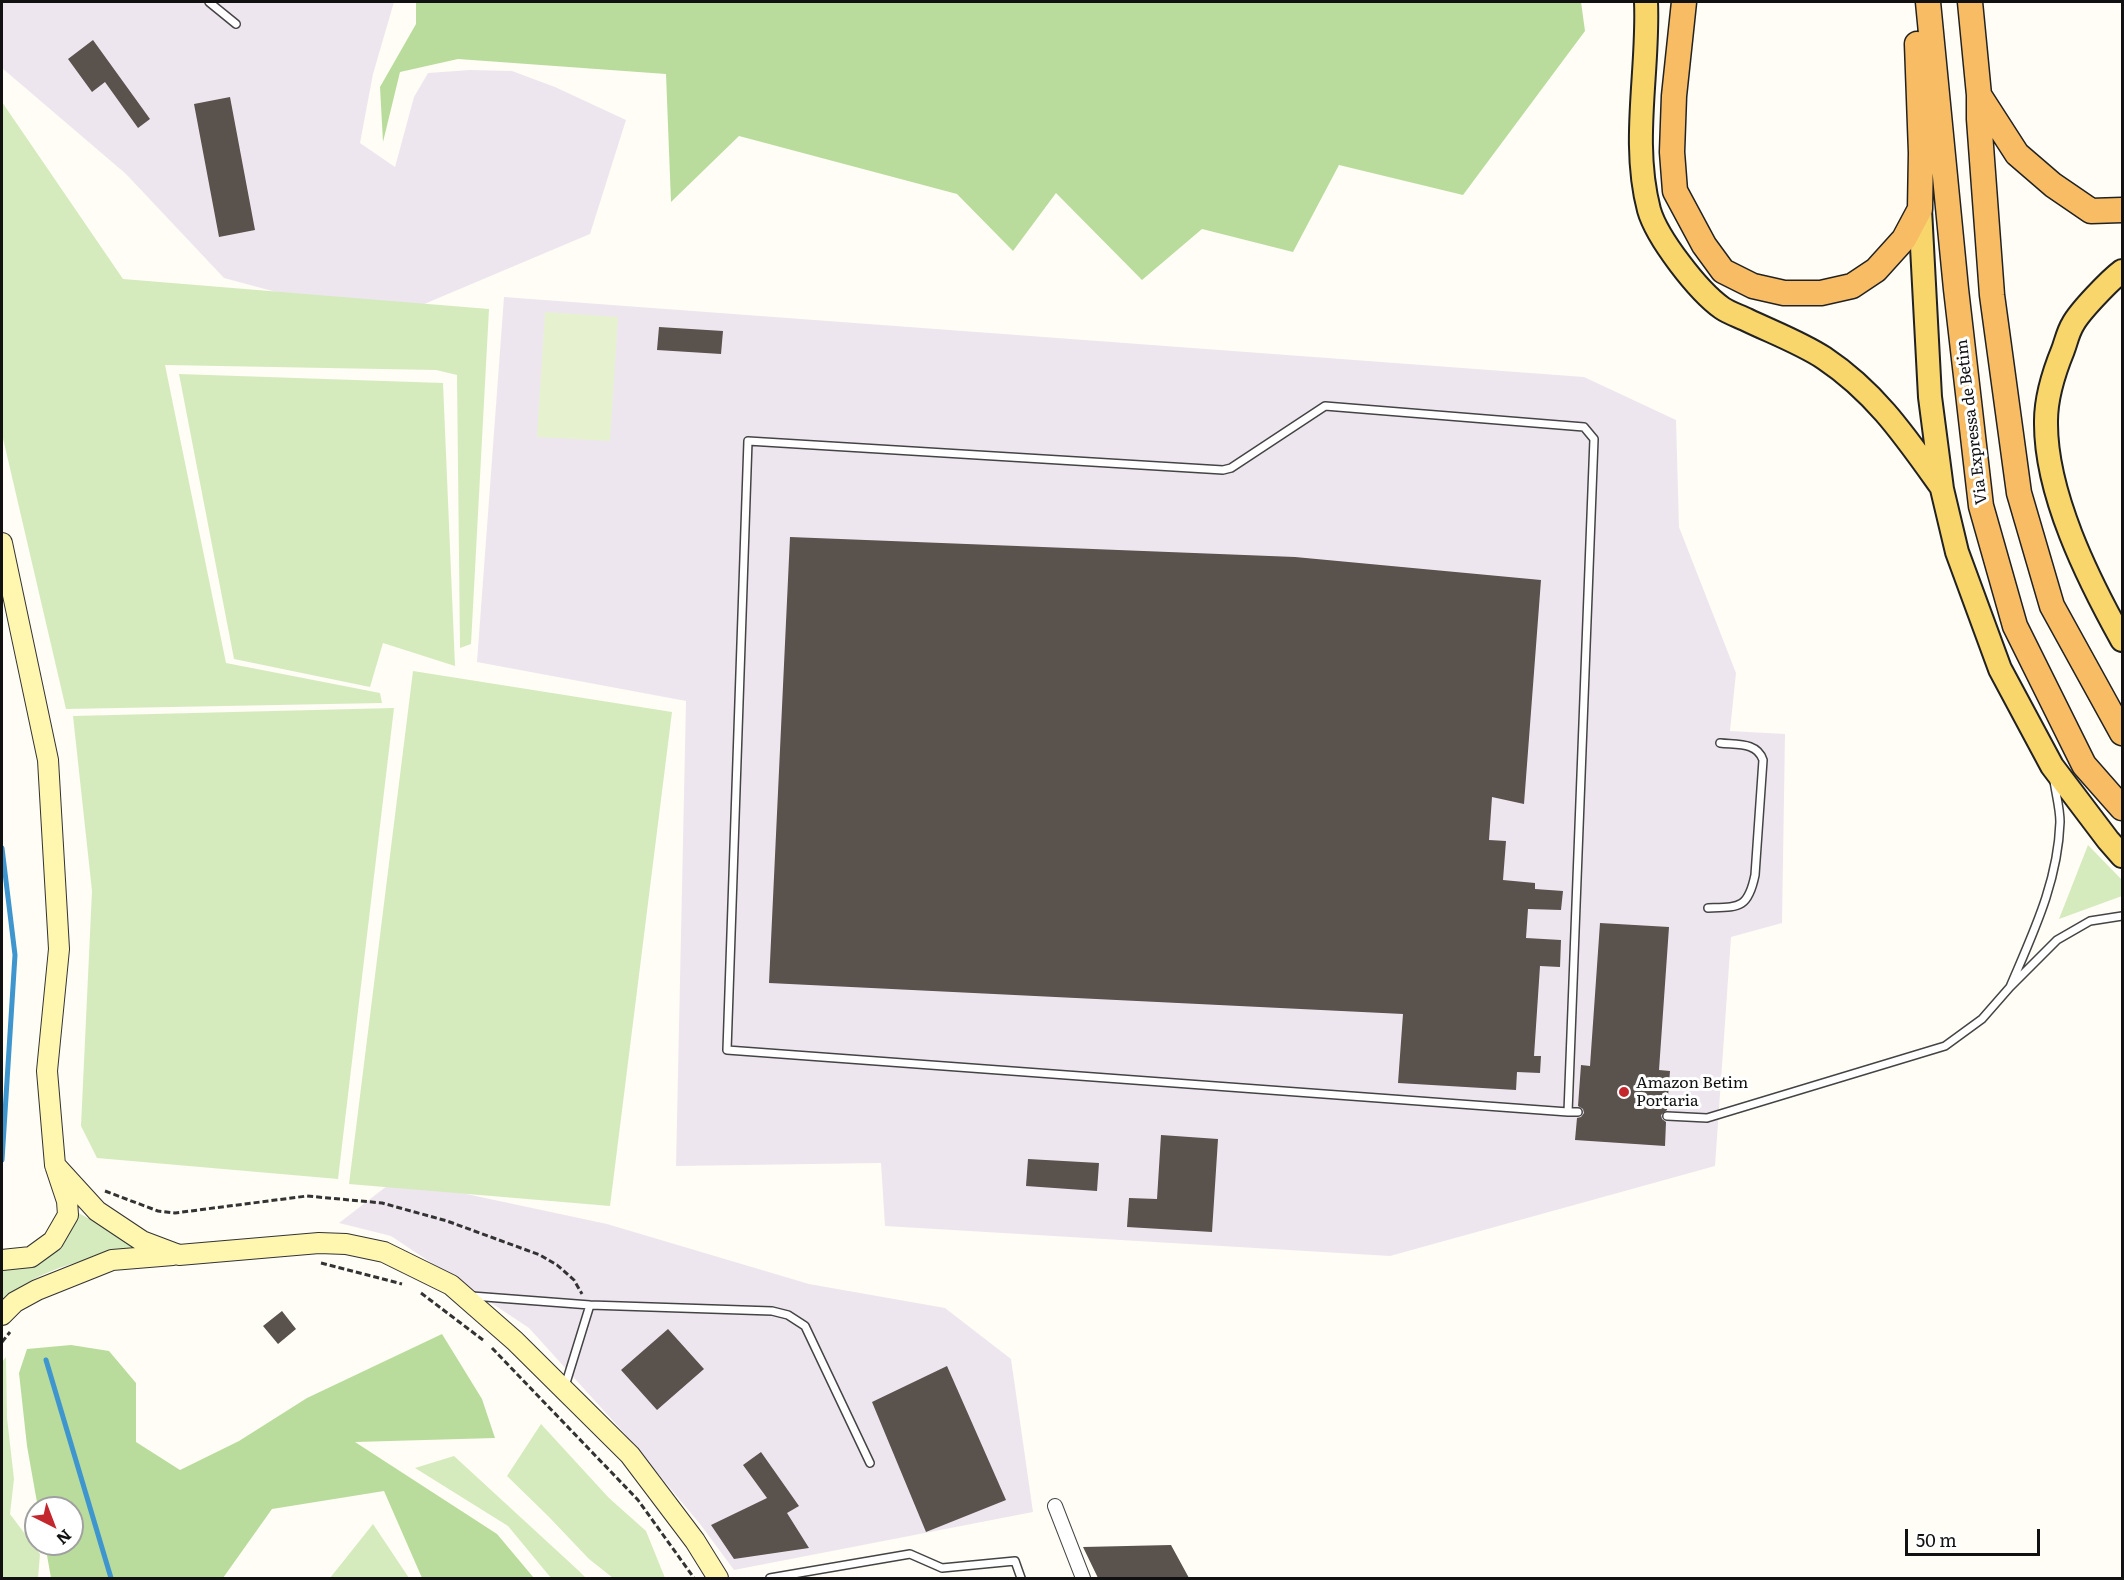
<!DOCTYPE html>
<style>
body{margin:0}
#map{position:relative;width:2124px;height:1580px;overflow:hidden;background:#fffdf5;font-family:Literata,serif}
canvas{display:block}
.frame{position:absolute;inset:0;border:3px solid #111;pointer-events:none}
.north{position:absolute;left:24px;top:1496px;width:60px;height:60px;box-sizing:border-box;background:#fff;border:2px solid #a0a0a0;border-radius:50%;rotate:138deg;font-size:16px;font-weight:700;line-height:24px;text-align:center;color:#111}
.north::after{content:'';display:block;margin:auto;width:21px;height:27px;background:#c4262e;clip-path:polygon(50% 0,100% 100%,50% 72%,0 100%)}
.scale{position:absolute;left:1905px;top:1529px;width:135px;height:27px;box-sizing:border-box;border:3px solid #111;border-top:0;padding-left:8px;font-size:18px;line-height:21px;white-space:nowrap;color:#111;-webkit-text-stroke:4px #fff;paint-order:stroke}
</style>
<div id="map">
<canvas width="2124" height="1580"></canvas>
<div class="frame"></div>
<div class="north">N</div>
<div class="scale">50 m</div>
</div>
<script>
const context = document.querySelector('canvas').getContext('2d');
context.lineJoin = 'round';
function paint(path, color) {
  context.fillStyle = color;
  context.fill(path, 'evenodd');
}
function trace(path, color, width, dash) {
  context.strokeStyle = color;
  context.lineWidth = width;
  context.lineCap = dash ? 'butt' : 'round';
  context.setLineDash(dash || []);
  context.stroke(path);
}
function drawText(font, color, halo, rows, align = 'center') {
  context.font = font + ' Literata,serif';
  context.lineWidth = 6;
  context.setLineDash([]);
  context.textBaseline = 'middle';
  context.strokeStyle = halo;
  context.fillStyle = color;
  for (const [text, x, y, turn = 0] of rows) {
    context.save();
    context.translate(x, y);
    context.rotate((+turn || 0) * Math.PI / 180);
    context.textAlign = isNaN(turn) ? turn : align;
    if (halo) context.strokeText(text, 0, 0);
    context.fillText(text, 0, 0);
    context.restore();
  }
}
const industrial = new Path2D(`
 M2,2H394L373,74L360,143L395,167L414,97L428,73L470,70L512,71L555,87L626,120L590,234L384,321L224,278L126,174L2,68Z
 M504,297L1584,377L1676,420L1679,527L1736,673L1730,731L1785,734L1782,923L1731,937L1715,1166L1390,1256L885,1226L881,1163L676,1166L686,701L477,662Z
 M396,1179L607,1224L809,1284L945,1308L1011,1359L1033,1512L734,1570L700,1524L624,1433L529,1328L391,1236L339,1223Z`);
const green = new Path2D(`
 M2,102L123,279L489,309L471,644L460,648L457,375L436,370L165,365L226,663L380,693L382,703L66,709L2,434Z
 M179,374L443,383L455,666L383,643L370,687L234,659Z
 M413,671L672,712L610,1206L349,1184Z
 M394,708L338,1179L97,1158L81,1126L92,891L73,716Z
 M2088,845L2122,880V896L2059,919Z
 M75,1211L145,1250C94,1257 41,1265 2,1302V1269L33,1264Z
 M6,1357L7,1418L14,1479L10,1514L40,1554L38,1578H2V1362Z
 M541,1424L609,1498L646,1531L665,1578H613L589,1559L548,1516L507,1476Z
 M454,1456L579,1571L586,1578H551L508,1526L415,1468Z
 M373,1524L409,1578H330Z`);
const forest = new Path2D(`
 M416,2H1581L1585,31L1463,195L1339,165L1293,252L1202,229L1142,280L1056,193L1013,251L957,194L739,136L671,202L666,74L458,59L400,72L383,142L380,87L416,24Z
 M442,1334L482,1399L495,1438L355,1442L497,1534L534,1578H422L384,1491L272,1509L223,1578H51L45,1544H72V1508H38L27,1446L19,1373L27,1349L71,1345L109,1351L136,1383V1442L180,1470L239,1441L307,1398Z`);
const pitch = new Path2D(`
 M545,312L618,317L610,441L537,437Z`);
const stream = new Path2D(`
 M2,848L15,955L2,1160
 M46,1360L111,1578`);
const building = new Path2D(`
 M93,40L150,119L138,128L105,82L92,92L68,59Z
 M230,97L255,230L219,237L194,104Z
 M659,327L723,331L721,354L657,350Z
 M790,537L1295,557L1541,580L1524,804L1492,797L1489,840L1506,841L1503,880L1535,883V889L1563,891L1561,910L1528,909L1526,938L1561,940L1560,967L1540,966L1534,1056H1541L1540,1073L1517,1072L1516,1090L1398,1083L1403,1014L769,983Z
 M1600,923L1669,927L1659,1070L1670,1071L1667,1110L1661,1115L1662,1119L1666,1122L1665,1146L1575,1140L1577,1118L1581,1117L1584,1113L1583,1109L1578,1106L1581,1065L1590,1066Z
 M1161,1135L1218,1139L1212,1232L1127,1227L1129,1198L1157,1199Z
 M1028,1159L1099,1163L1097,1191L1026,1186Z
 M282,1311L296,1329L278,1344L263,1326Z
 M668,1329L704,1369L657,1410L621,1370Z
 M947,1366L1006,1500L926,1532L872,1402Z
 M761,1452L799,1506L787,1513L809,1548L734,1559L711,1525L767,1498L743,1465Z
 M1171,1545L1189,1578H1098L1083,1547Z`);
const path = new Path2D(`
 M105,1191L158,1211L175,1213L307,1196L382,1203L447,1221L540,1255L557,1265L574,1280L582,1294
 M321,1263L402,1284
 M421,1293L483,1340
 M2,1342L10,1332
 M492,1348L638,1500L694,1578`);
const service = new Path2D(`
 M209,2L236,24
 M2054,781C2056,794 2060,809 2060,822C2058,882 2033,933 2010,987L2057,940L2090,921L2122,916
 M1708,908C1739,907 1748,909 1755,875L1763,760C1757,742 1737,745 1720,743
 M1568,1112L1594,439L1584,427L1325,406L1231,468L1223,470L748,441L727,1050L1568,1112H1578
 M1667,1116L1707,1118L1945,1046L1982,1019L2010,987
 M472,1296L590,1305L772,1311L788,1315L805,1326L870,1463
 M565,1386L590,1305
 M770,1578L910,1554L942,1568L1015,1561L1021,1578`);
const minor = new Path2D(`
 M1055,1506L1083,1578`);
const secondary = new Path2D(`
 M2,543L48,760L59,949L47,1071L55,1165L67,1201L68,1215L53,1241L31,1257L2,1260
 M55,1165L97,1211L142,1241L179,1255L319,1243L346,1244L384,1252L451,1285L515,1341L630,1455L695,1541L718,1578
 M2,1315L15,1302L37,1290L112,1260L173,1255`);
const primary = new Path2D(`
 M1646,2C1649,70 1631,142 1649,210C1657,238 1698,291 1722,308C1729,313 1739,316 1747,320C1772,332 1801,343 1824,358C1875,392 1905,436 1940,485
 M1920,209L1930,397L1942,489L1957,552L2000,669L2052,766L2108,840L2122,856
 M2122,271C2110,280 2080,311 2073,324C2068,332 2066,342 2063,350C2054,372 2046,397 2046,421C2045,493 2088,579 2122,640`);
const trunk = new Path2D(`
 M1684,2L1674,96L1672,152L1675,191L1704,245L1723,271L1753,286L1784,293H1821L1852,286L1876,270L1904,239L1920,209L1921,153L1917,44
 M1928,2L1956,289L1981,506L2015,626L2084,765L2122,808
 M1970,2L1979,95V119L1992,295L2019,493L2052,606L2122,733
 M1979,95L2017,154L2053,185L2091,211L2122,210`);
const markers = [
 [1624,1092,6,"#c4262e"]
];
const streetNames = [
 ["Via Expressa de Betim",1972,422,-97]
];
const poiNames = [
 ["Amazon Betim",1636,1083],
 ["Portaria",1636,1101]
];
paint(industrial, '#eee6ef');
paint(green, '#d5ebbd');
paint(forest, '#b9dc9c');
paint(pitch, '#e6f2cf');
trace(stream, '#3f96cf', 5);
paint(building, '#5a524d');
trace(service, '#444', 10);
trace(minor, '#444', 16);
trace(secondary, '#333', 22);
trace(primary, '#222', 26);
trace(trunk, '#222', 27);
trace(path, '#333', 3, [6, 3]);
trace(service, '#fff', 7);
trace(minor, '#fff', 14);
trace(secondary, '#fff6b0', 20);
trace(primary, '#f9d66b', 22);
trace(trunk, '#f7bc64', 24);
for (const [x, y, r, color] of markers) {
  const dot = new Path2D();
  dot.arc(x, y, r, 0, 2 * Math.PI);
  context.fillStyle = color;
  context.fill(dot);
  trace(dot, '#fff', 2);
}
drawText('16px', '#111', '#fff', streetNames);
drawText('16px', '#111', '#fff', poiNames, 'left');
</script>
